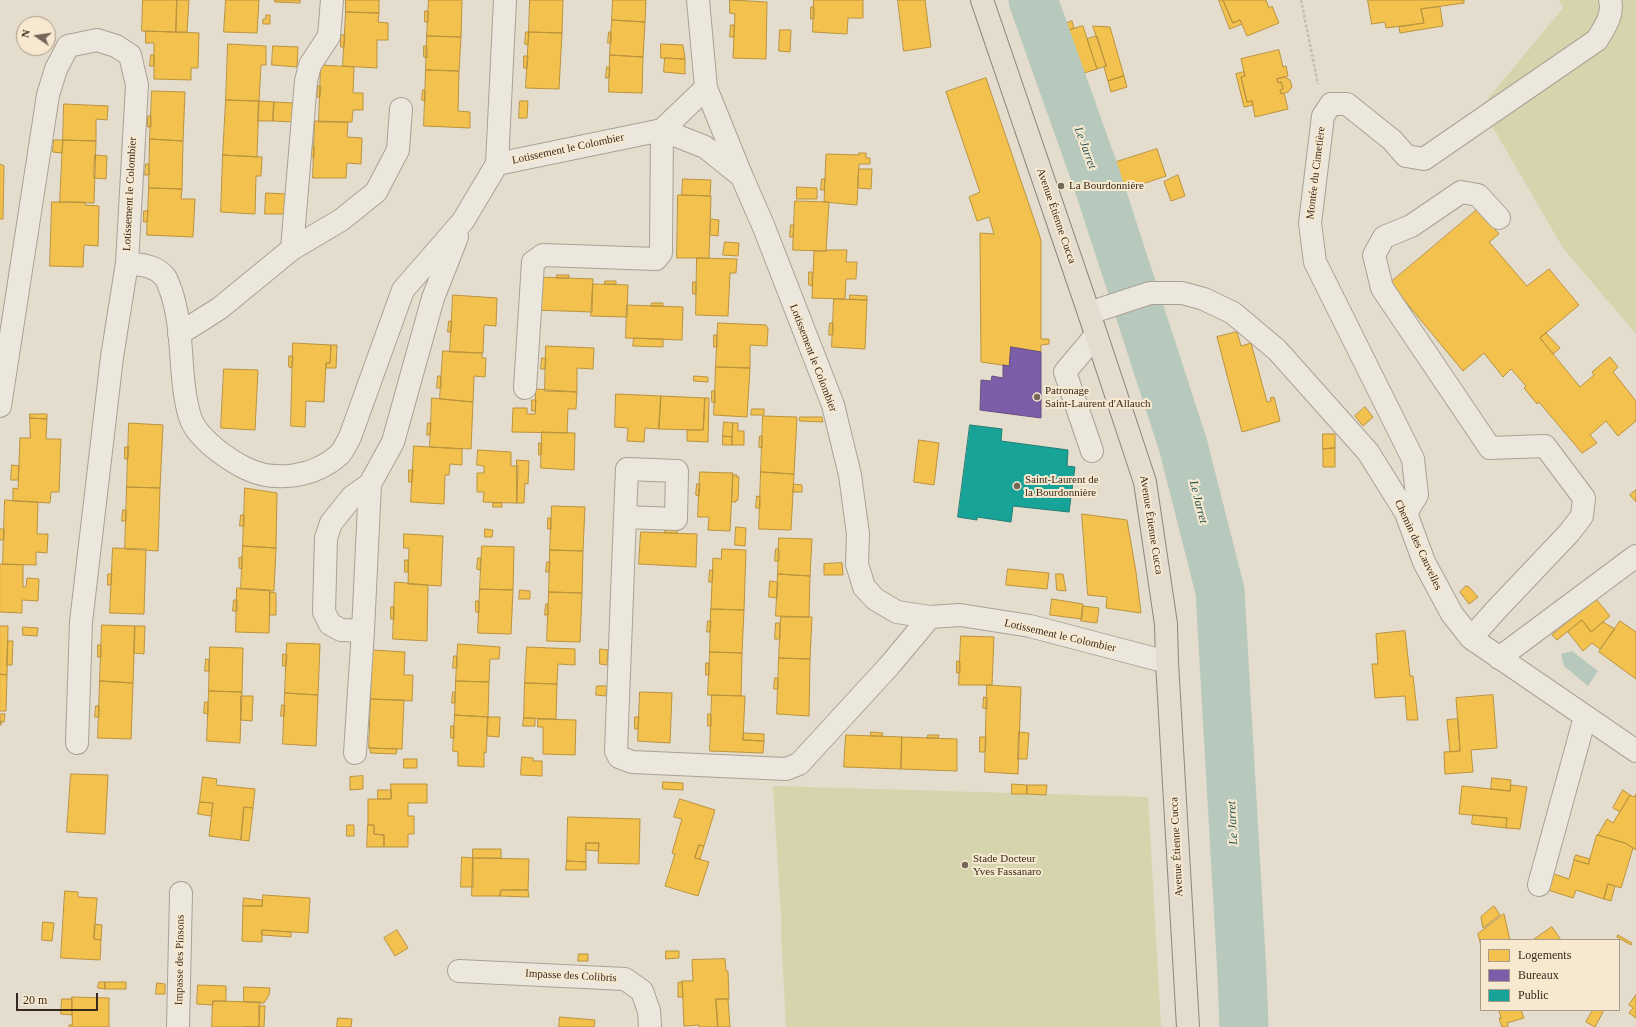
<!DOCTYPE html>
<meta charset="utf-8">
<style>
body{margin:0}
#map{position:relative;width:1636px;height:1027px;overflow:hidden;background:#e4dccc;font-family:Georgia,serif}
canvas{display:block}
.legend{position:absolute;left:1480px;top:939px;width:140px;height:72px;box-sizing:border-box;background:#f6e9d0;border:1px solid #aa9c88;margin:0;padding:5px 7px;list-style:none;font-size:12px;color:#38281d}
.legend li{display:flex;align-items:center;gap:8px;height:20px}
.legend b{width:20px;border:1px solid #aa9c88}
.north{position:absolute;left:16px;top:16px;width:40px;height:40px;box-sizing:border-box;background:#f6e9d0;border:1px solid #aa9c88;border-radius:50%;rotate:283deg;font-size:11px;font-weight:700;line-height:16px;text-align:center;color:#38281d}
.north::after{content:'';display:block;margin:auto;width:14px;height:18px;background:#74675a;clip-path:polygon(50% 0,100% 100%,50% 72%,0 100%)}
.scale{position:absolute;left:16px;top:993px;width:82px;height:18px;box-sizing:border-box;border:2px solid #38281d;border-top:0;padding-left:5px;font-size:12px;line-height:14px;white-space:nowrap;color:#38281d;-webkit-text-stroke:3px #f6e9d0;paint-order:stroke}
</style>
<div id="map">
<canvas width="1636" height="1027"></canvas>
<ul class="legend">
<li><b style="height:11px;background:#f2c14e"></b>Logements</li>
<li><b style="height:11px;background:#7b5ea7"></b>Bureaux</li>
<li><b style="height:11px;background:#17a398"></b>Public</li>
</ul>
<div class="north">N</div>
<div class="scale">20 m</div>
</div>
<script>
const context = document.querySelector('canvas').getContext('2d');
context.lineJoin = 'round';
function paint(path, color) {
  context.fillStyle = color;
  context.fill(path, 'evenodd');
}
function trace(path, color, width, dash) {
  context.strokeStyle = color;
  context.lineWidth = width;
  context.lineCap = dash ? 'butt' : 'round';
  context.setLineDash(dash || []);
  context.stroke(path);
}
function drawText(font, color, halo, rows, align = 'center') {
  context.font = font + ' Georgia,serif';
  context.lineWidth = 4;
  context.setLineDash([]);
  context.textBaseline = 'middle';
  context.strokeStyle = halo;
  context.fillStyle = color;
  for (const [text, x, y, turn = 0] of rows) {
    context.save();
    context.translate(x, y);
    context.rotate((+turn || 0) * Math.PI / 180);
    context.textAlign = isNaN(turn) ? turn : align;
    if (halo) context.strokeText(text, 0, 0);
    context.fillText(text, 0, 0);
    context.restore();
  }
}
const green = new Path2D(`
 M1559,0H1636V334L1563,248L1481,107L1563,8Z
 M773,786L1148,797L1161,1027H786L781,932H782Z`);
const water = new Path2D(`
 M1572,651L1598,671L1588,686L1564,666L1561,654Z`);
const homes = new Path2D(`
 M143,0H177L176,32L142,31Z
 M177,0H189L187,32H176Z
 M226,0H259L257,33L224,32Z
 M275,0H300V3L275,2Z
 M346,0H379V13L346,12Z
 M429,0H462L461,37L427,36Z
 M530,0H563L562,33L529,32Z
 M613,0H646L645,22L612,20Z
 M730,0L767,2L766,59L733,58L735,14L730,13Z
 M814,0H863V18H848L847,34L813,32Z
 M898,0H925L931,47L904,51Z
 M1219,0H1223L1233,23L1240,20L1242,24L1230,29Z
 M1223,0H1266L1269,8L1272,6L1279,23L1247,36L1240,20L1233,23Z
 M1368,0H1464V3L1421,9L1424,23L1386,28L1385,22L1372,24Z
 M811,7H814V19H811Z
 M1440,7L1443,26L1400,33L1399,27L1424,23L1421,9Z
 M425,11H428V22H425Z
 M346,12L379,13L378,22L388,23V40H377V68L343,66Z
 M266,15H270V24H263V19H266Z
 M612,20L645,22L643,57L610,55Z
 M1072,21L1074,28L1067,31L1065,24Z
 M731,25H734V37H730Z
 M1083,26L1097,69L1065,79L1050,31L1057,29L1058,33Z
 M1093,26L1110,27L1124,76L1108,81L1104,67L1106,66Z
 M780,30H791L790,52L779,51Z
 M1040,30L1041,35L1033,36L1031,31Z
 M146,31L199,33L198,68H191V80L154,79V43H146Z
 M526,32H529L528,45L525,44Z
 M529,32L562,33L559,89L526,88Z
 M609,32H611V43H608Z
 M341,35H345L344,47H341Z
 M427,36L461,37L459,71L426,70Z
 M1097,36L1106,66L1097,69L1087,39Z
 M228,44L266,46V65H261L259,101L226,100Z
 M661,44L683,45L685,59L661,58Z
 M273,46L298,47L297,67L272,65Z
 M424,46H427V58L424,57Z
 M1279,50L1283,67L1286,66L1288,76L1277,79L1278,83L1281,82L1283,89L1280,90L1281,94L1284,93L1288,109L1255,117L1252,101L1247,102L1241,77L1245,76L1241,59Z
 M151,55H154V66H150Z
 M610,55L643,57L642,93L609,92Z
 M524,56H528L527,68H524Z
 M665,58L685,59V74L664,72Z
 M321,65L354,67L353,93H363V110H353L352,122H319Z
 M607,67H610L609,78H606Z
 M426,70L459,71L458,111L470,112V128L424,126Z
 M1244,72L1245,76L1241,77L1247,102L1252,101L1253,105L1244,107L1236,74Z
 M1124,76L1127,87L1111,92L1108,81Z
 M1285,77L1290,80L1292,87L1288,92L1281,94L1280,90L1283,89L1281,82L1278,83L1277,79Z
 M986,78L1041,240V339H1049V344L1041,345V352L1011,347L1009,366L981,362L980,233L994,234L989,217L977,221L969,197L980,192L946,92Z
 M318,86H321L320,97H317Z
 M423,90H425V101L422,100Z
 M152,91L185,92L183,141L150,139Z
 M226,100L259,101L257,157L223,155Z
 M259,101L274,102L273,121H258Z
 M520,101H528L527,118H519Z
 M274,102L294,103L293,122L273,121Z
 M64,104L108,106L107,120L96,119V141L63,140Z
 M148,116H151V127H148Z
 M315,121L348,122L347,137L362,138L361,164L347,163L346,178H313Z
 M150,139L183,141L182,189L149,188Z
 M54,140H63L62,153L53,152Z
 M63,140L96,141L94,203L60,202Z
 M311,146H314V157H310Z
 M1157,149L1166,176L1116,193L1115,190L1110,192L1109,187L1114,186L1107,165Z
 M859,153H866V158H870V164H859L857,205L824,202L826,154L858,155Z
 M95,155L107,156L106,179L94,178Z
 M223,155L262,157L261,176H256L255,214L221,212Z
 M0,164L4,166L3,219H0Z
 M146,164H149V175H145Z
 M859,169H872L871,189L858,188Z
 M1178,175L1185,196L1171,201L1164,182Z
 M683,179L711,180L710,196L682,195Z
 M822,179H825L824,190H821Z
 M797,187L817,188V199H797Z
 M149,188L182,189L181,199H195L193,237L147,235Z
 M266,193L287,194L286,214H265Z
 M678,195L711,196L709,258H677Z
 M795,201L829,202L826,251L793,250Z
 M52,202H85V205L99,206L98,246L84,245L83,267L50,266Z
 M1478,209L1499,234L1489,242L1527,286L1549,269L1579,305L1540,338L1580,387L1594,375L1592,372L1610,357L1618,367L1613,372L1636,401V421L1618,436L1606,421L1590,435L1597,443L1582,453L1539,402L1537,404L1524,388L1526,386L1511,369L1503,377L1484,353L1463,371L1390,283Z
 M144,211H148L147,222H144Z
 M711,219L719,220L718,236L710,235Z
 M791,225H794L793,237H790Z
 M725,242L739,243L738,256L723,255Z
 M826,250H847L846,262H857L856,279H846L845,299L812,298L814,251H826Z
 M697,258L737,259L736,273H730L728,316L696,315Z
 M809,272H812V286L809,285Z
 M557,275H569V278H557Z
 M537,277L593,279L592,312L535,310Z
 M605,281H616V284H605Z
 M693,282H696V294H693Z
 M593,284L628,285L627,317L591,316Z
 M453,295L497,298L496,326L484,325L483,353L450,352Z
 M850,295L867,296V300L850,299Z
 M834,299L867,300L865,349L832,347Z
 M652,303H663V306H651Z
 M627,305L683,307L682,340L626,338Z
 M449,321H452L451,332H448Z
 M718,323L766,325L768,329L767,346L750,345V368L716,367Z
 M830,323H833V335H829Z
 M1237,332L1241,346L1251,343L1267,402L1271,401L1270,398L1274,397L1280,421L1242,432L1217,337Z
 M1546,333L1560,348L1553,354L1540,338Z
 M714,335H717V347H714Z
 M634,338L663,339V347L633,346Z
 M293,343L331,345L330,363H326L324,402L306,401L305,427L291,426Z
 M331,345H337L336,368H326V363H330Z
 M546,346L594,348L593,369L577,368V392L545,391Z
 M443,351L482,353V358H486L485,377L474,376L473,402L440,399Z
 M289,356H293L292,368L289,367Z
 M542,358H546L545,369H541Z
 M716,367L750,368L747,417L714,415Z
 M224,369L258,370L255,430L221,428Z
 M438,376H441V388H437Z
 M694,376L708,377V382L694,381Z
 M536,389L577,392L576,409H568L567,433L512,432L513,408H527V414H535Z
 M712,391H715V403L712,402Z
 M616,394L661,396L659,429L645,428L644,442L627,441L628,428L615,427Z
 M661,396L705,398L703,430L659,429Z
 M432,398L473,402L471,449L430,447Z
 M705,398H709L708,442L687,441V430H703Z
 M532,400H536L535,411H532Z
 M1365,407L1373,417L1363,426L1355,416Z
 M752,409H764V415H751Z
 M30,414H47V419L30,418Z
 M763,416L797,417L794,474L761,472Z
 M800,417H822L823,422L800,421Z
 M30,418L47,419L46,439H61L59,492H51L50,503L13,501V488L18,489L20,438H30Z
 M724,422L733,423L732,437L723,436Z
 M129,423L163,425L160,488L127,487Z
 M428,423H431L430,435H427Z
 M733,423H738V431H744V445H732Z
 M542,432L575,433L574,470L541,468Z
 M1323,434H1335V448L1323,449Z
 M723,436L732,437V445H723Z
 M760,436H762V448L759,447Z
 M919,440L939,443L934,485L914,482Z
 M539,443L542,444L541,455H539Z
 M414,446L462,449V465L450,464L449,475H445L444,504L411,502Z
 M125,447H129L128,459H125Z
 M1335,448V467H1323V449Z
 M478,450L511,452V466H518L517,503L483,502L484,492H477V473H484V466L477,465Z
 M517,460L529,461L528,484L525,483L524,503H517Z
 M12,465L19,466L18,480H11Z
 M409,470H413L412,482H409Z
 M700,472L733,473L730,531L708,530L709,517H698Z
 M761,472L794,474L791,530L759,529Z
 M733,475H737L736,477H739L738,500H736V502H732Z
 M697,484H700L699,496L696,495Z
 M794,484L802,485V492H793Z
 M127,487L160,488L158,551L125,549Z
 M245,488L277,493L276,548L243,546Z
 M1636,490V502L1630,495Z
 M757,496L760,497V508H756Z
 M5,500L38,502L37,534H48L47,553L36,552V565L3,564Z
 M493,503H502V507H493Z
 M552,506L585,507L583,551L550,550Z
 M123,510H126V521H122Z
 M1082,514L1127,520L1136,572L1141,613L1106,608L1107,597L1088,595Z
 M241,515H244V526H240Z
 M548,518H551V529H548Z
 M736,527L746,528L745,546L735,545Z
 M0,529H4V540H0Z
 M485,529L493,530L492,537H485Z
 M665,530H677V533H665Z
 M641,532L697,534L696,567L639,564Z
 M404,534L443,536L441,586L408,584L409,548H404Z
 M779,538L812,539L810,576L778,574Z
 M243,546L276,548L274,591L241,589Z
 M482,546L514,547L513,590L480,589Z
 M113,548L146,549L144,614L110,613Z
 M722,549L746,550L744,610L711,609L713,558L721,559Z
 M776,549H779V561H775Z
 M550,550L583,551L582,593L549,592Z
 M242,557V569L239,568V558Z
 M478,558H481L480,570L477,569Z
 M405,560H408V572H405Z
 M547,562H550L549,572H546Z
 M842,563L843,575H824V564Z
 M0,564L23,565V587H26L27,578L39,579L38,601L22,600V613L0,612Z
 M1008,569L1049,573L1047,589L1006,585Z
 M710,570L713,571L712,582H709Z
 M108,574H112L111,585H108Z
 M778,574L810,576L809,617L776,616Z
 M1056,574H1063L1066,591L1057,590Z
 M770,581L778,582L777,598L769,597Z
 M395,582L428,585L427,641L393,639Z
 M1466,586L1469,587L1478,597L1469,604L1460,592Z
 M237,588L270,590L269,633L236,632Z
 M480,589L513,590L511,634L478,633Z
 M520,590L530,591V599H519Z
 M270,592L276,593V615H270Z
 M549,592L582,593L580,642L547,641Z
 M1052,599L1083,604L1082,619L1050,615Z
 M1596,599L1610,616L1591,632L1582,620L1557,640L1552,635Z
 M234,600H237V611H233Z
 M476,601H479V613L476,612Z
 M546,604H548V615H545Z
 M1083,606L1099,608L1097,623L1081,621Z
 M391,607H394V619H391Z
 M711,609L744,610L742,653L710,652Z
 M781,617H812L810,659L779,658Z
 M1582,620L1591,632L1603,622L1615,629L1600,649L1592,643L1583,651L1568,632Z
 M708,621H711L710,632H707Z
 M1620,621L1636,632V679L1599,652Z
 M776,623H780V639H775Z
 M102,625L135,626L133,683L100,681Z
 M0,626H8L7,675L0,674Z
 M135,626H145L144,654L134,653Z
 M23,627L38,628L37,636L23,635Z
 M1405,631L1410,676H1413L1418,720H1407L1405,696L1375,698L1372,664H1378L1376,634Z
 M961,636L994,637L992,685H959Z
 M8,641H13L12,665H7Z
 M287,643L320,644L318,695L285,693Z
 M458,644L500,647L499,659H490L489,682L456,681Z
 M98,645H101V657H98Z
 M210,647L243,648L242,692L209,691Z
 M527,647L575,649V665L558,664L557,684L525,683Z
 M600,649L608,650L607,665L600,664Z
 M372,650L405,652L404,675H413L412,701L371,699Z
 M710,652L742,653L741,696L708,695Z
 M283,654L287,655L286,666H283Z
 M454,656H457V668H453Z
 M779,658L810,659L809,716L777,714Z
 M206,659L209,660V671H205Z
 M957,661L960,662V673H957Z
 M706,663H709V675H706Z
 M0,674L7,675L6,711H0Z
 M775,678H778V689H774Z
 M100,681L133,683L131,739L98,738Z
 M456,681L489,682L488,717L455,715Z
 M525,683L557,684L556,719L524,718Z
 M987,685L1021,687L1018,774L985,772Z
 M597,686H607L606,696L596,695Z
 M209,691L242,692L240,743L207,741Z
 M453,692H455V703H452Z
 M640,692L672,693L670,743L638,741Z
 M285,693L318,695L316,746L283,744Z
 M712,695L745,696L743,740L764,741L763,753L710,751Z
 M1493,695L1497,748L1471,750L1473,772L1445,774L1444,752L1460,751L1456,698Z
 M241,696H253L252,721L241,720Z
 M984,697L987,698V709L983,708Z
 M371,699L404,700L402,749L369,748Z
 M205,702H208V714L204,713Z
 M282,705H285L284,716H281Z
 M96,706H99V717H95Z
 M0,714H5L4,722H1V725Z
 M708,714H711V726H708Z
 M455,715L488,717L486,753L484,752V767L458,766V752L453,751Z
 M488,717H500L499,737L487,736Z
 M635,717H639L638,729H635Z
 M524,718H535V726H523Z
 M538,719L576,720L575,755L543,754V727H538Z
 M1458,719L1460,751L1450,752L1447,720Z
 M451,726H454V738H451Z
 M871,732L883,733L882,736H871Z
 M1019,732L1029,733L1027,759H1018Z
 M744,733L764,734V741L743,740Z
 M846,735L902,737L901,769L844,767Z
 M928,735H939L938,738H927Z
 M902,737L957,739V771L901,769Z
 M980,737H986L985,752H980Z
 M370,748L397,749L396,754L371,753Z
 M522,757L533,758V761H542V776L521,775Z
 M404,759H417V768H404Z
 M71,774L108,775L105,834L67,832Z
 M363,776V789L350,790V777Z
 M203,777L217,779L216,785L255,789L253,808L244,807L241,840L209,836L213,803L200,802Z
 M1492,778L1511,780L1510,791L1491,789Z
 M663,782L683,783V790L663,789Z
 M391,784H427V803H408V816H414V834H408V847H384V835L374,834V825H368V799H391Z
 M1012,784L1027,785V794H1012Z
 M1027,785H1047L1046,795L1027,794Z
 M1511,785L1527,787L1520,829L1506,828L1507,818L1459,814L1462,786L1510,791Z
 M378,790H391V799H378Z
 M1623,790L1630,795L1620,812L1613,808Z
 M1636,794V850L1625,843L1598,835L1607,819L1613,823L1630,795L1634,797Z
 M680,799L715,810L704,846L699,845L695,858L709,862L698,896L665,886L675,854L672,853L682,819L674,817Z
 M200,802L213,803L211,816L198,814Z
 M244,807L253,808L249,841L241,840Z
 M1473,815L1507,818L1506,828L1472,824Z
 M568,817L640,819L639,864L598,863L599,843H586V862L567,861Z
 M347,825H354V836H347Z
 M368,825H374V834L384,835V847H367Z
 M1597,835L1625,843L1633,848L1621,888L1608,884L1604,899L1576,890L1573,898L1548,890L1554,874L1569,879L1574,860L1588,864Z
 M586,843H599L598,851L586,850Z
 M699,845L704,846L700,859L695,858Z
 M473,849H501V858H473Z
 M1576,855L1590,859L1588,864L1574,860Z
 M462,857L473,858V887H461Z
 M473,858L529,859L528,890H501L500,896H472Z
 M567,861L586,862V870H566Z
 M1608,884L1615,886L1611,901L1604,899Z
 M501,890H528L529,897L500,896Z
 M65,891L78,892V897L97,898L94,939L101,940L100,960L61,958Z
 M263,895L310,898L308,933L262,930V942L242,941L243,906H262Z
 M244,898L262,900V906H243Z
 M1494,906L1500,915L1483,928L1481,917Z
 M1504,914L1510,940H1481V946L1478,934Z
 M43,922L54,923L52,941L42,940Z
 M95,924L102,925L101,940L94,939Z
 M1552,927L1561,940H1533Z
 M262,930L291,932V937L262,935Z
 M397,930L408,948L395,956L384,938Z
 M1618,935L1632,943L1631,945L1617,937Z
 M666,951H679V958L666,959Z
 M579,954H588V961H578Z
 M725,959L726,971H728L729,999H716L718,1027H699V1025L684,1026L682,981H693L692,960Z
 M99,982H105V989L98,988Z
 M105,982H126V989H105Z
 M682,982L683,997H678V983Z
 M157,983L165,984V994H156Z
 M198,985L226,986V1001H213V1005L197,1004Z
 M244,987L270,988L269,995L264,1003L244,1002Z
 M1636,995V1018L1629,1013L1633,1008L1629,1005Z
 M72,997L109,998V1027H69V1025H72Z
 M62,999H72V1015L61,1014Z
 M716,999H728L730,1027H718Z
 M213,1001L260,1002L259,1027H212Z
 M259,1006H265L264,1027H245H259Z
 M1499,1010H1521L1524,1018L1507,1023L1508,1027H1502L1499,1018H1501Z
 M1593,1010H1604L1595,1027L1586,1022Z
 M560,1017L595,1020L594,1027H559Z
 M338,1018L352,1019L351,1027H337Z`);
const offices = new Path2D(`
 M1011,347L1041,352V418L980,410L981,380L991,381L992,376L1003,378V365L1009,366Z`);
const public = new Path2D(`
 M970,425L1002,429L1001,441L1068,450L1067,466L1075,467L1069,512L1013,506L1011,522L977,517V520L958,517Z`);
const river = new Path2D(`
 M1033,0L1096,177L1183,445L1220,591L1242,974L1244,1027`);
const path = new Path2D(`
 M1301,0L1318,84`);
const minor = new Path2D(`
 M698,0L706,88L742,177L763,225L833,405L850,475L858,534L857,564L864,587L875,599L897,612L930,617L960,615L1030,626L1167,662
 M662,130L705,147L740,175
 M497,164L505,0
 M292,249L306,81L310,65L329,36L332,0
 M1089,313L1150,293H1182L1204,299L1233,313L1277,350L1368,452L1406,513L1424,562L1452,614L1471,638L1636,751
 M179,334L220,308L292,249L341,220L376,192L398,150L401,109
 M525,388L533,262L543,255L656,259L661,253L662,130
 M0,406L48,95L56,69L68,46L97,40L116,46L130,55L137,85L127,263C141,265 155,265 165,277C168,281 169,287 171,291C185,332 178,377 190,417C194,430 207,442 217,450C226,457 235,463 245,468C275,483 314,477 339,455C344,450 347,442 350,437L403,290L463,221L497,164L662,130L706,88
 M1092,451L1065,372L1096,335
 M1406,513L1417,495L1413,459L1315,262L1310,223L1323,116L1331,104H1347L1392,140L1406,156L1424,159L1597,40C1604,28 1614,15 1610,0
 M625,517L627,469L677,471L676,519L625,517L616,751L619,757L632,762L786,769L799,764L889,666L930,617
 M363,631L341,630L330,624L324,612L326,538L331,523L352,497L370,484
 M1471,638L1496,610L1569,533L1582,516L1584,498L1545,446L1490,448L1382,288L1374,255L1384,237L1411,226L1461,192L1478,195L1499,218
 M1499,658L1636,556
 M77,743L81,622L112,357L127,263
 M355,753L363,631L370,484L393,442L433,298L457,237
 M1539,885L1585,717
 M459,971L625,979L642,991L649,1011L650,1027
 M178,1027L181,893`);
const major = new Path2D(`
 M982,0L1089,313L1145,482L1166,624L1167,662L1188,1027`);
const markers = [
 [1061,186,4,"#74675a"],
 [1037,397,4,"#74675a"],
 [1017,486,4,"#74675a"],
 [965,865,4,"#74675a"]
];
const streetNames = [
 ["Lotissement le Colombier",568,149,-12],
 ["Montée du Cimetière",1316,173,-83],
 ["Lotissement le Colombier",130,194,-87],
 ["Avenue Étienne Cucca",1056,216,71],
 ["Lotissement le Colombier",813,358,69],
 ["Avenue Étienne Cucca",1151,525,81],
 ["Chemin des Cauvelles",1418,545,65],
 ["Lotissement le Colombier",1060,636,13],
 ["Avenue Étienne Cucca",1177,847,-93],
 ["Impasse des Pinsons",180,960,-89],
 ["Impasse des Colibris",571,976,3]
];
const poiNames = [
 ["La Bourdonnière",1069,186],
 ["Patronage",1045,391],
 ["Saint-Laurent d'Allauch",1045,404],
 ["Saint-Laurent de",1025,480],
 ["la Bourdonnière",1025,493],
 ["Stade Docteur",973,859],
 ["Yves Fassanaro",973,872]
];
const waterNames = [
 ["Le Jarret",1085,148,70],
 ["Le Jarret",1198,502,76],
 ["Le Jarret",1233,823,-93]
];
paint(green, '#d6d4ad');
paint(water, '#b7c9bd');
paint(homes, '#f2c14e');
trace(homes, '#ba933f', 1);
paint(offices, '#7b5ea7');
trace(offices, '#674e7e', 1);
paint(public, '#17a398');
trace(public, '#217e73', 1);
trace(river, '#b7c9bd', 49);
trace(minor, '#a9a195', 24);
trace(major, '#8e867c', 24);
trace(path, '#c5bdb4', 2.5, [3, 2]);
trace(minor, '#ece7dd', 22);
trace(major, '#e4ddcf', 22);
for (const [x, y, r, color] of markers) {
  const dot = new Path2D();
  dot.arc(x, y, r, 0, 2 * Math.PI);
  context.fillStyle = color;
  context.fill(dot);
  trace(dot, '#f6e9d0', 1.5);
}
drawText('11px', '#38281d', '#f6e9d0', streetNames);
drawText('11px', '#38281d', '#f6e9d0', poiNames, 'left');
drawText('italic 12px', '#2b5853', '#f6e9d0', waterNames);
</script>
